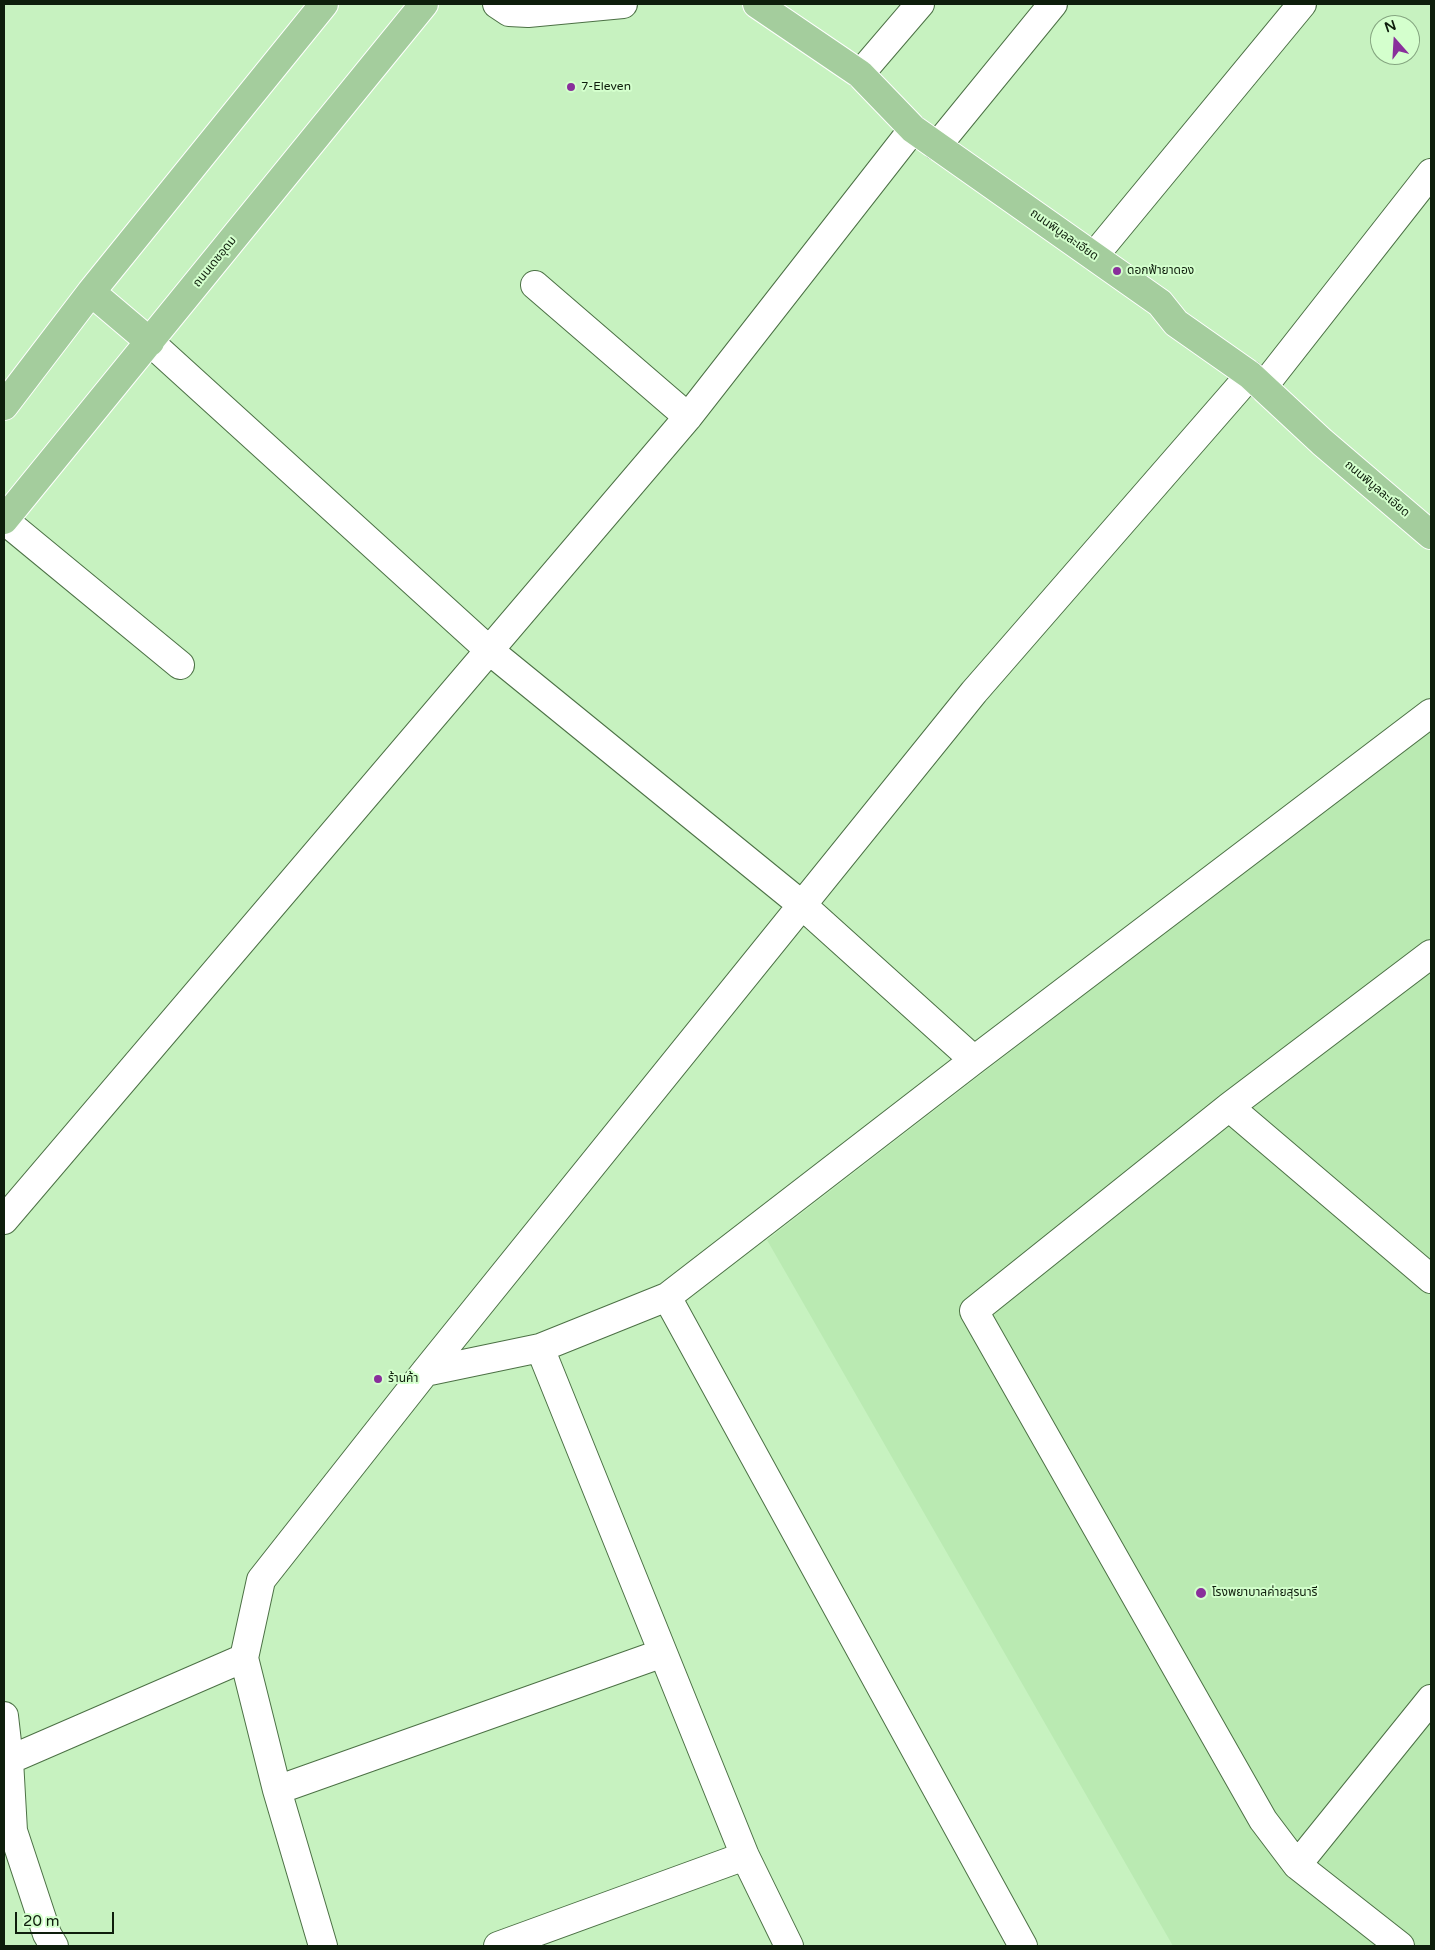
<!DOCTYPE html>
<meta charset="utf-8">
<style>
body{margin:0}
#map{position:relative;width:1435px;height:1950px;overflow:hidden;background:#c7f2c0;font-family:"Varela Round",sans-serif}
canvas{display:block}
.frame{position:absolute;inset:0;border:5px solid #0e1e0c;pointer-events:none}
.north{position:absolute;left:1370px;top:15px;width:50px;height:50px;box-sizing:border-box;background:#d4ffcd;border:1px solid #85a580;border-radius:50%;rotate:341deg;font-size:14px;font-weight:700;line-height:20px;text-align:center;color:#0e1e0c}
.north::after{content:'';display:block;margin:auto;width:18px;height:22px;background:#892f9b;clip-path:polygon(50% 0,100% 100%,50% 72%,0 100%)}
.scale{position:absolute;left:15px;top:1912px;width:99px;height:22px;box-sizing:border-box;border:2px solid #0e1e0c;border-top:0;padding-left:6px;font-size:15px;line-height:18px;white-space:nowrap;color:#0e1e0c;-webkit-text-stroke:4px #d4ffcd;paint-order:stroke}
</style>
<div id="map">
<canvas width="1435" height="1950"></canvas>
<div class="frame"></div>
<div class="north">N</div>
<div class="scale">20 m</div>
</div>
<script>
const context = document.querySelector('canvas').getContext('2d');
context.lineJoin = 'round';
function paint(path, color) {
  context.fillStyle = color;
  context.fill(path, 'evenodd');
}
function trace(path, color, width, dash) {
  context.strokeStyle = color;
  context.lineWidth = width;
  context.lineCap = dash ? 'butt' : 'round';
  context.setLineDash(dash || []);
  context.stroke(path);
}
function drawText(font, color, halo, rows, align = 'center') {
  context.font = font + ' "Varela Round","Noto Sans Thai",sans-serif';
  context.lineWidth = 4;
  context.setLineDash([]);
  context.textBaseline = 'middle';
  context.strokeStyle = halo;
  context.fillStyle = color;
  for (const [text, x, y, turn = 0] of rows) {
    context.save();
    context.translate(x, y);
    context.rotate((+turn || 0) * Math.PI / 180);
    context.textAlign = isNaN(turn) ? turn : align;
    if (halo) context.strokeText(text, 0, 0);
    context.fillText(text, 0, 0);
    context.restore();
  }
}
const built = new Path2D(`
 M1431,726V1946H1173L767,1240Z`);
const minor = new Path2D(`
 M497,4L509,12L528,13L623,4
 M860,74L920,4
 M937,146L1053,4
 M1094,256L1302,4
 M535,285L688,417
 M150,342L490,651L802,905L974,1060
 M1263,387L1431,173
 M4,520L180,665
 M1229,1107L1431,954
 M4,1220L688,417L913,129
 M667,1297L1023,1946
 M540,1348L745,1856L789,1946
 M425,1372L540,1348L667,1297L974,1060L1431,713
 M244,1658L277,1790L323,1946
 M4,1716L9,1760L13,1831L47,1934L54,1946
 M9,1760L244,1658L261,1580L425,1372L974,692L1250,375
 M277,1790L663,1653
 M1297,1865L1263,1820L974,1311L1229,1107L1431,1279
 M498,1946L745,1856
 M1400,1946L1297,1865L1431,1699`);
const major = new Path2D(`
 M757,4L860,74L913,129L1160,303L1176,323L1250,375L1322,442L1431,535
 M91,292L150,342
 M4,406L91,292L324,4
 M4,520L424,4`);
const markers = [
 [571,87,5,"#892f9b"],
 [1117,271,5,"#892f9b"],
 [378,1379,5,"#892f9b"],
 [1201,1593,6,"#892f9b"]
];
const poiNames = [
 ["7-Eleven",581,87],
 ["ดอกฟ้ายาดอง",1127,271],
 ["ร้านค้า",388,1379],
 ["โรงพยาบาลค่ายสุรนารี",1212,1593]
];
const streetNames = [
 ["ถนนพิบูลละเอียด",1064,235,35],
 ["ถนนเดชอุดม",215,262,-51],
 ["ถนนพิบูลละเอียด",1377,489,40]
];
paint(built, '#baeab2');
trace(minor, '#4c7145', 30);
trace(major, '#fff', 30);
trace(minor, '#fff', 28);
trace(major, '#a4cd9d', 28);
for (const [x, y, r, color] of markers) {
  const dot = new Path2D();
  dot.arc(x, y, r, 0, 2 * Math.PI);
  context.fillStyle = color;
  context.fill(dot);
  trace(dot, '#d4ffcd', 2);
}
drawText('12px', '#0e1e0c', '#d4ffcd', poiNames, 'left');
drawText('12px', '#0e1e0c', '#d4ffcd', streetNames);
</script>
